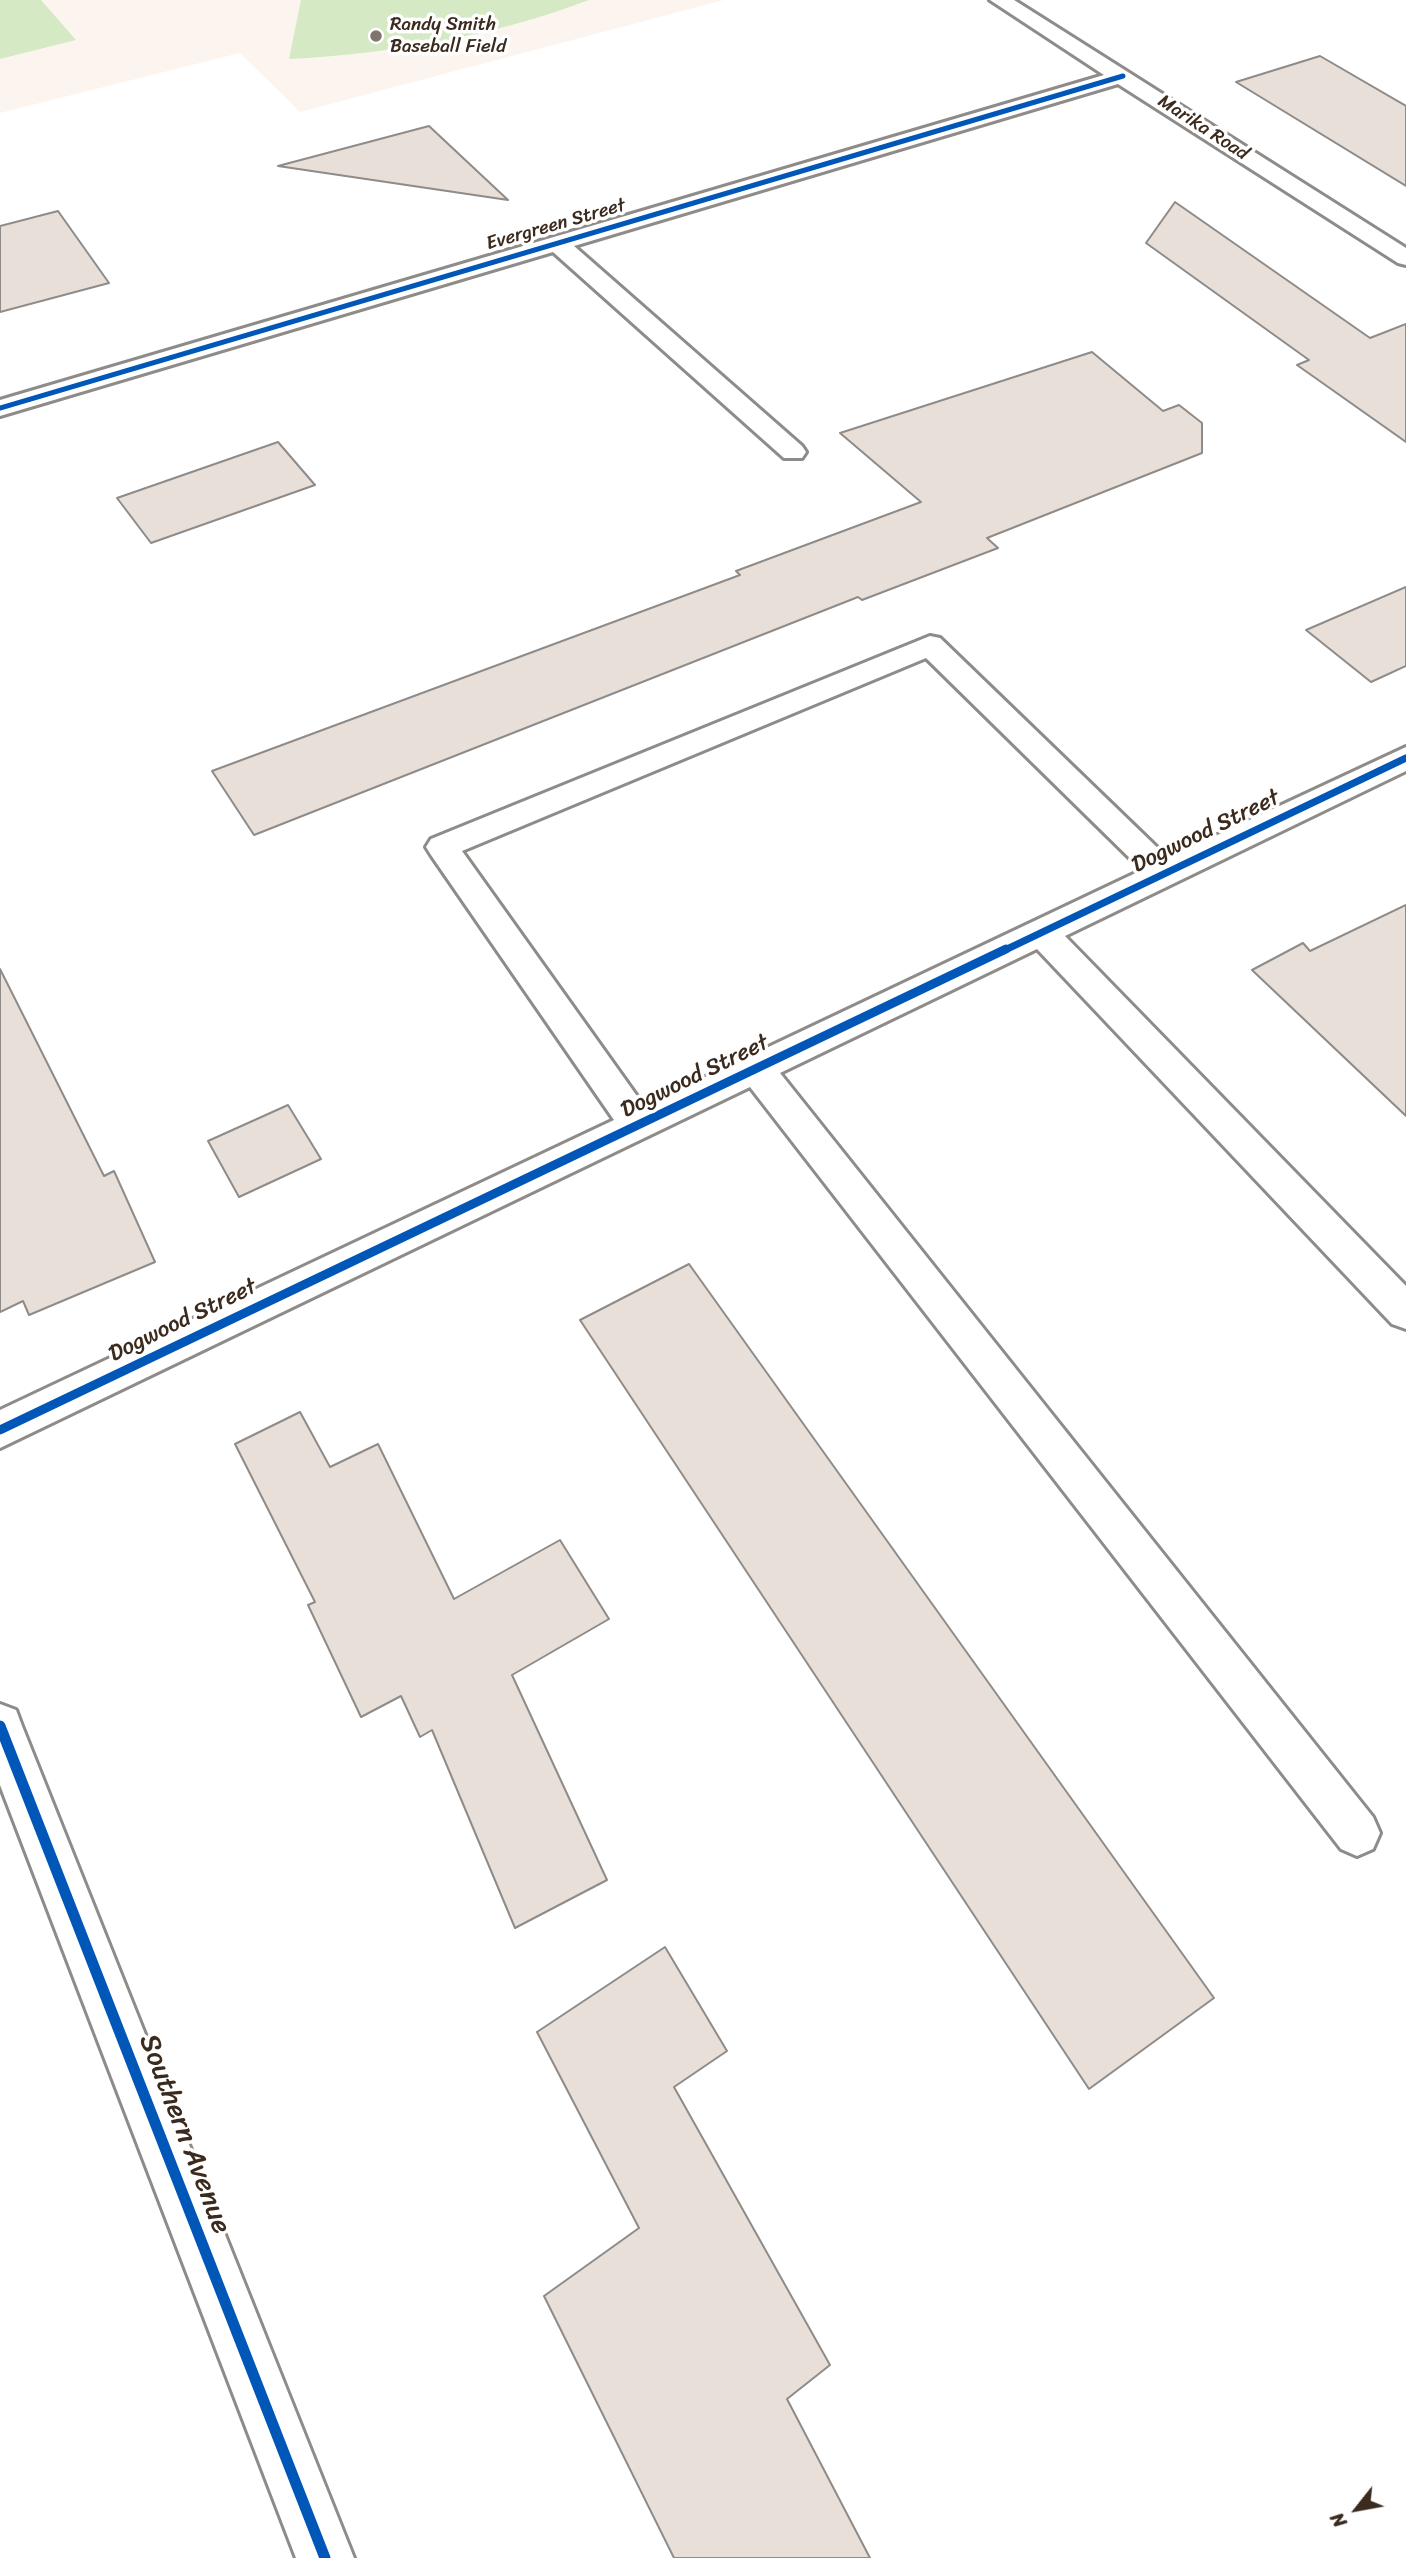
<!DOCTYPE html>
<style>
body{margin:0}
#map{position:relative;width:1406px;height:2558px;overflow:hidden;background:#fff;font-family:Sriracha,sans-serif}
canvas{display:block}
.north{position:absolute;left:1322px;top:2474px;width:70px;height:70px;-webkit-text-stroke:5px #fff;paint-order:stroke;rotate:239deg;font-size:19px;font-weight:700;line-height:28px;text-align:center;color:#3b2a1e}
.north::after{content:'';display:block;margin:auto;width:24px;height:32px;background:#3b2a1e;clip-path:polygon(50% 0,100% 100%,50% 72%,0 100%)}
</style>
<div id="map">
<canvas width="1406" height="2558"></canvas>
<div class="north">N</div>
</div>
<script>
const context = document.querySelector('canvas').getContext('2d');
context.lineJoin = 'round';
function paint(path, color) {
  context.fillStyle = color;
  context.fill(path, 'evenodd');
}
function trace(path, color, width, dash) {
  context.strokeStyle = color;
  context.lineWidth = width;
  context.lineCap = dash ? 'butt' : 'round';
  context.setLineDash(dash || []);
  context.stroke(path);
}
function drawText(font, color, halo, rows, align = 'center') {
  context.font = font + ' Sriracha,sans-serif';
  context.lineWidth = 7;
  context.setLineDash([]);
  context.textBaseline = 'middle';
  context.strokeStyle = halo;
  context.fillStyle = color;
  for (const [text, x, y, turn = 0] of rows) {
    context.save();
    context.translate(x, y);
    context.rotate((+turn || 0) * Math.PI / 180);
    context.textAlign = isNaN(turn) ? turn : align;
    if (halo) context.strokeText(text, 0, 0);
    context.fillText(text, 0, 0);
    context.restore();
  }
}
const built = new Path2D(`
 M0,0H724L300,112L240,53L0,113Z`);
const green = new Path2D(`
 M0,0H41L76,40L0,59Z
 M301,0H589C494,36 390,54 289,59Z`);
const building = new Path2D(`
 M1320,56L1406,106V186L1236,82Z
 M429,126L508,200L278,166Z
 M1175,202L1370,338L1406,324V442L1297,365L1309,360L1146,243Z
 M58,211L109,283L0,312V226Z
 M1092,352L1163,411L1179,405L1202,423V453L987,538L998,548L862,600L858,597L254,835L212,771L740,575L736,571L921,502L840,433Z
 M278,442L315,485L151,543L117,498Z
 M1406,587V666L1371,682L1306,630Z
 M1406,905V1116L1252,970L1303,943L1310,951Z
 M0,969L104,1176L114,1171L155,1262L29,1315L23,1301L0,1312Z
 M288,1105L321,1159L239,1197L208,1141Z
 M689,1264L1214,1998L1089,2089L580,1320Z
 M300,1412L330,1467L378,1444L454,1599L560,1540L609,1619L512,1675L607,1880L515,1928L432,1730L420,1737L401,1696L361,1717L308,1605L315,1602L235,1444Z
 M665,1947L727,2051L674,2087L830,2365L787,2399L870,2558H674L544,2296L639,2228L537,2032Z`);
const minor = new Path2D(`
 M990,0H1014L1406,248V265L1398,263L1118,84L574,246L802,446L806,452L802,458H784L553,252L0,416V400L1104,75Z
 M930,636L940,638L1168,858L1406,747V771L1065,936L1406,1286V1329L1392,1324L1037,949L780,1073L1373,1817L1380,1833L1373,1849L1357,1856L1341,1849L750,1087L0,1448V1410L614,1120L431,855L426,847L431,839ZM926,658L1142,870L644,1106L462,851Z
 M0,1704L16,1710L22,1726L354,2558H296L0,1785Z`);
const cyclewayFar3 = new Path2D(`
 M0,408L1123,76`);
const cyclewayFar2 = new Path2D(`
 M1003,951L1406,758`);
const cyclewayFar1 = new Path2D(`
 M0,1430L1006,949`);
const cycleway = new Path2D(`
 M0,1726L325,2558`);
const markers = [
 [376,36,7,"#80756d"]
];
const farPoinames = [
 ["Randy Smith",390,25],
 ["Baseball Field",390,47]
];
const farStreetnames = [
 ["Marika Road",1203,128,33],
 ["Evergreen Street",556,225,-16]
];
const streetNames = [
 ["Dogwood Street",1206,832,-26],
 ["Dogwood Street",695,1077,-26],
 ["Dogwood Street",183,1321,-26]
];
const nearStreetnames = [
 ["Southern Avenue",184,2134,69]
];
paint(built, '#fcf5ef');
paint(green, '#d5eac4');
paint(building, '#e8dfd9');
trace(building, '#8e8b88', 2);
trace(minor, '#8e8b88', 6);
paint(minor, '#fff');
trace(cyclewayFar3, '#0057b8', 5);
trace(cyclewayFar2, '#0057b8', 7);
trace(cyclewayFar1, '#0057b8', 9);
trace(cycleway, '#0057b8', 11);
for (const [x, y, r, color] of markers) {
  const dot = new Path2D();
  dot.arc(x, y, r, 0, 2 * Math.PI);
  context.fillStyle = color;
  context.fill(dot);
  trace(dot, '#fff', 2.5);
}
drawText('19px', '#3b2a1e', '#fff', farPoinames, 'left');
drawText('19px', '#3b2a1e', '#fff', farStreetnames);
drawText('23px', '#3b2a1e', '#fff', streetNames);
drawText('28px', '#3b2a1e', '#fff', nearStreetnames);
</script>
